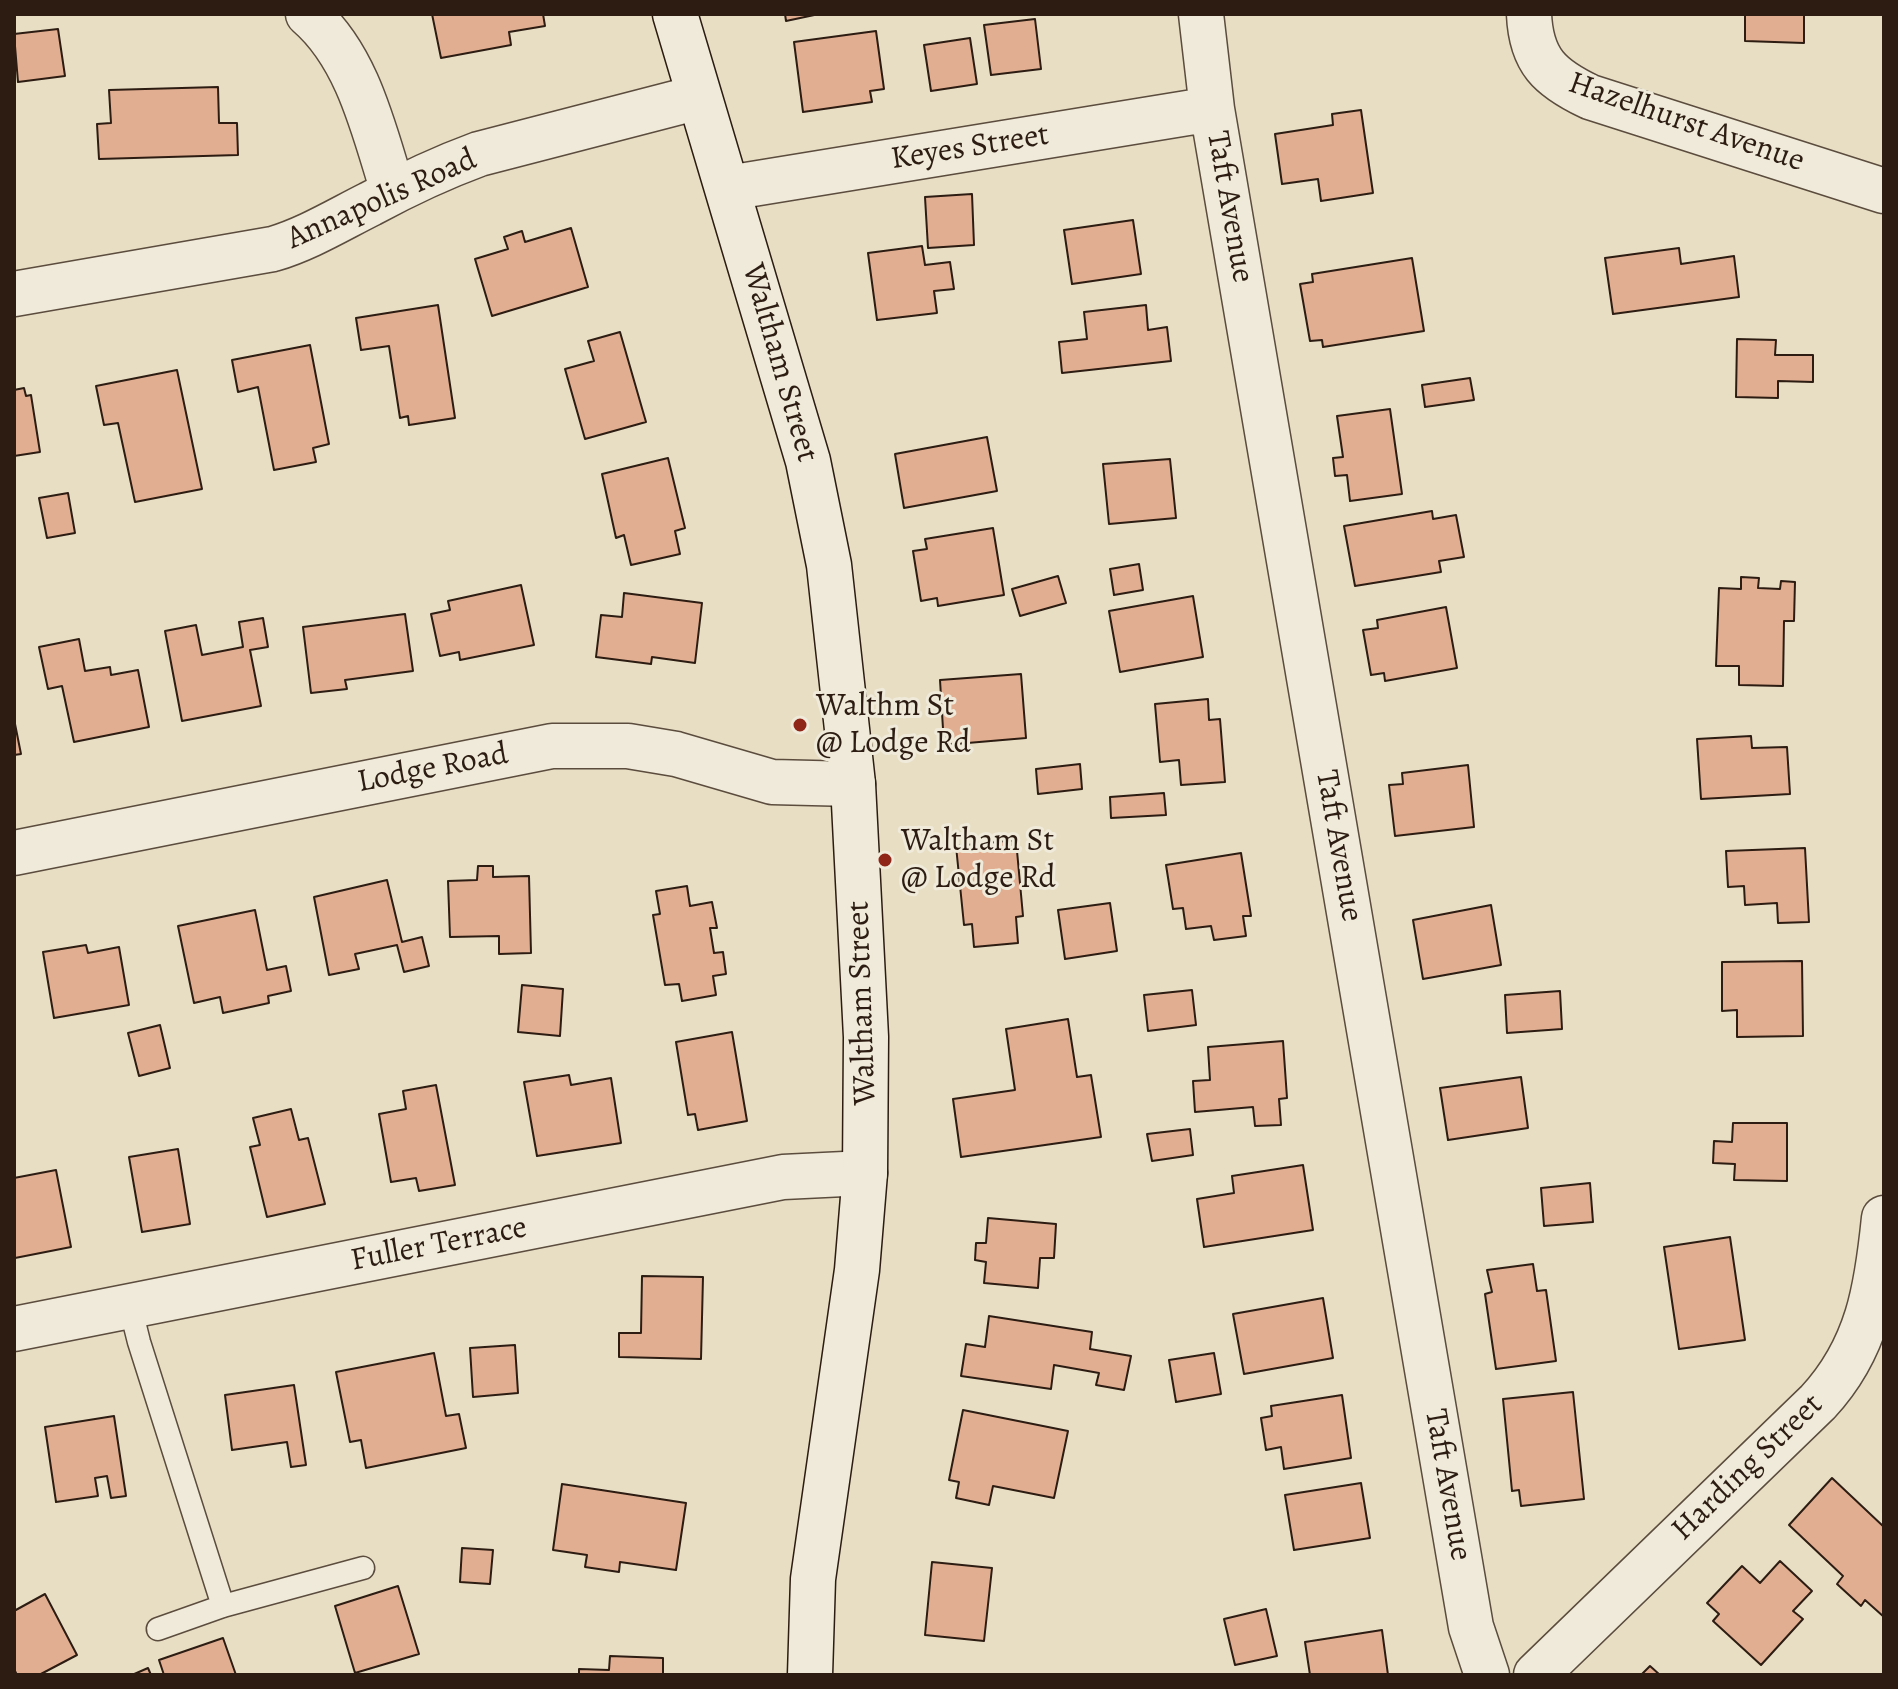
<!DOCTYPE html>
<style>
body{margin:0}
#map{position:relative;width:1898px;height:1689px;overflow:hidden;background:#e7dec4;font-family:Alegreya,serif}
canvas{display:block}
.frame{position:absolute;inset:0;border:16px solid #2c1c12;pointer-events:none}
</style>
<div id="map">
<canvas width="1898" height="1689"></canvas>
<div class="frame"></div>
</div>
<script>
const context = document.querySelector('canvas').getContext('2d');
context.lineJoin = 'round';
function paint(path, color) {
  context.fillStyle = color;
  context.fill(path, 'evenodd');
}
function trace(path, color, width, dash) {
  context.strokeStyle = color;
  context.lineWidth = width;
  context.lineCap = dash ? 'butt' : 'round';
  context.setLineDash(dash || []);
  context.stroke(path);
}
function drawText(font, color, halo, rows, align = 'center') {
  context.font = font + ' Alegreya,serif';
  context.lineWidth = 6;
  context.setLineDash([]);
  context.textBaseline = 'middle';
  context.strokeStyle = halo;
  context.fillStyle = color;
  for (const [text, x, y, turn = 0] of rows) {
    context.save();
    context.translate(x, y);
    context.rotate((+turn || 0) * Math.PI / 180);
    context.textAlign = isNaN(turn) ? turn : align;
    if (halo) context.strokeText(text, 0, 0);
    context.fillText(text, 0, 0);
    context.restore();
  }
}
const building = new Path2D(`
 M432,14H543L545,26L509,32L511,45L441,58Z
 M785,14H819L786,21Z
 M1745,14H1804V43L1745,41Z
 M1035,19L1041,69L991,75L984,25Z
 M58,29L65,76L18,82L14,34Z
 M876,31L884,89L870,91L872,102L803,112L794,42Z
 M970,38L977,84L931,91L924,45Z
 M218,87L219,123H237L238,155L99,159L97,124L111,123L109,90Z
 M1361,110L1373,193L1321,201L1318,179L1282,184L1275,134L1333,125L1332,114Z
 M972,194L974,245L928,248L925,197Z
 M1133,220L1141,274L1072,284L1064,230Z
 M571,228L588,287L492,316L475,259L508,249L504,237L522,231L525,242Z
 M922,246L925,265L950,262L954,289L934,291L937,313L877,320L868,253Z
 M1679,248L1681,264L1734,256L1739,297L1613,314L1605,258Z
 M1412,258L1424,331L1323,347L1322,340L1310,341L1300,284L1313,282L1312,274Z
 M438,305L455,418L409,425L408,416L400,418L389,346L361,350L356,318Z
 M1146,305L1148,330L1167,327L1171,361L1062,373L1059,342L1087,339L1084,312Z
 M620,332L646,422L585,439L565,369L594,361L588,341Z
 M1737,339L1776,340L1775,355H1813V382L1778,381V398L1736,397Z
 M310,345L329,444L313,448L316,462L274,470L258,387L238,392L232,360Z
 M177,370L202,489L135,502L118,423L104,425L96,386Z
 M1470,378L1474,400L1425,407L1422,385Z
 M24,388L26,396L31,395L40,452L14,456V390Z
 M1390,409L1402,494L1350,501L1347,475L1335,476L1333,458L1343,457L1337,416Z
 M987,437L997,491L904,508L895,454Z
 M668,458L685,528L675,531L680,554L631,565L624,535L616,538L602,474Z
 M1170,459L1176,518L1109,524L1103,464Z
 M68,493L75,533L47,538L39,498Z
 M1432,511L1433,519L1456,515L1464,557L1439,561L1441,572L1355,586L1344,526Z
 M993,528L1004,595L938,606L937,598L921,601L913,551L927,549L925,539Z
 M1139,564L1143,590L1114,595L1110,569Z
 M1058,576L1066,603L1020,616L1012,589Z
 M1741,577L1759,578L1758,588L1780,589L1781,581L1795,582L1794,621H1784L1783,686L1739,685V666H1716L1719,588L1741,589Z
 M521,585L534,645L460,660L459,652L440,656L431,614L450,610L448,601Z
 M624,593L702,603L695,663L652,657L651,664L596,657L601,615L622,617Z
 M1193,596L1203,657L1120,672L1109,611Z
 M1446,607L1457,668L1385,681L1384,673L1371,675L1363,630L1378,628L1377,620Z
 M405,614L413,671L345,680L347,689L311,693L303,627Z
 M263,618L268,647L250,650L261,706L182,721L165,631L196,625L202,655L243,647L239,622Z
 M79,639L85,671L110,667L111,675L138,670L149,727L74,742L62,686L48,689L39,647Z
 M1021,674L1026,738L944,745L940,680Z
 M1208,699L1209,720L1220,719L1225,782L1181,785L1179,760L1160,762L1155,704Z
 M14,719L21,754L14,755Z
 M1751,736L1752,748L1787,747L1790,794L1701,799L1697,739Z
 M1080,764L1082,789L1038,794L1036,769Z
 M1468,765L1474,827L1395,836L1389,785L1403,784L1402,773Z
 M1164,793L1166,815L1111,818L1110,797Z
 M1016,840L1023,916L1016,917L1018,943L974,947L972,924L964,925L956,846Z
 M1805,848L1809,922L1778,923L1777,903L1745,905L1744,886L1728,887L1726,851Z
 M1241,853L1251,916H1243L1246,936L1214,940L1211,926L1186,929L1183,908L1173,909L1166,865Z
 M478,866H493V877L529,876L531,953L499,954V936L450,937L448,881L477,880Z
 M387,880L402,942L422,937L429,966L404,972L397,945L355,954L359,969L329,975L314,897Z
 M687,886L690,906L712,902L717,928H710L714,953L723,952L726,974L713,976L716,995L682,1001L679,984L665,985L653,915L660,914L656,891Z
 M1110,903L1117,951L1065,959L1058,910Z
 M1491,905L1501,965L1423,979L1413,920Z
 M255,910L267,970L286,966L291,991L268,996L269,1003L223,1013L220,997L194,1003L178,926Z
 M86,945L88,953L119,947L129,1005L54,1018L43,952Z
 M1802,961L1803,1036L1737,1037V1010L1722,1011V962Z
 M522,985L563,989L560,1036L518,1032Z
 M1192,990L1196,1025L1148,1031L1144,995Z
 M1560,991L1562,1029L1507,1033L1505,995Z
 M1068,1019L1077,1077L1091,1075L1101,1137L961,1157L953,1099L1015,1090L1006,1029Z
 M160,1025L170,1068L139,1076L128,1033Z
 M732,1032L747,1121L698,1130L695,1114L688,1115L676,1042Z
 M1283,1041L1287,1098L1279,1099L1281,1125L1255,1126L1253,1107L1195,1112L1193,1081L1210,1080L1208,1047Z
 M569,1075L571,1085L611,1078L621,1143L537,1156L524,1082Z
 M1521,1077L1528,1128L1448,1140L1440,1088Z
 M436,1085L455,1185L419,1191L416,1178L391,1182L379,1114L406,1109L403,1091Z
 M291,1109L299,1140L308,1138L325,1204L267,1217L250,1147L260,1145L253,1118Z
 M1733,1123H1787V1181L1734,1180L1735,1164L1713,1163L1714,1141L1732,1142Z
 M1190,1129L1193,1155L1152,1161L1147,1134Z
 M178,1149L190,1224L142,1232L129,1157Z
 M1303,1165L1313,1230L1204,1247L1197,1199L1234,1193L1232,1176Z
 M56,1170L71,1247L15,1258L14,1178Z
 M1590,1183L1593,1222L1544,1226L1541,1188Z
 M988,1218L1056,1224L1054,1258H1040L1038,1288L984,1283L986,1262L975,1260L976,1243H986Z
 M1730,1237L1745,1340L1679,1349L1664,1247Z
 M1533,1264L1537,1291L1546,1290L1556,1361L1496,1369L1485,1294L1492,1292L1487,1270Z
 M642,1276L703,1277L701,1359L619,1357V1333H641Z
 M1323,1298L1333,1358L1244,1374L1233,1314Z
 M989,1316L1092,1332L1090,1349L1131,1356L1124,1390L1096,1385L1099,1373L1054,1365L1051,1389L961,1376L966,1344L985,1347Z
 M515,1345L518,1393L473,1397L470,1348Z
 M434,1353L446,1416L459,1414L466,1448L366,1468L361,1440L350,1442L336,1372Z
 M1214,1353L1221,1394L1176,1402L1169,1360Z
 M294,1385L306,1465L291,1467L287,1442L232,1450L225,1395Z
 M1573,1392L1584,1499L1521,1506L1519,1490L1512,1491L1503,1399Z
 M1342,1395L1351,1458L1284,1469L1281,1447L1266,1450L1261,1418L1272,1416L1271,1406Z
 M963,1410L1068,1431L1054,1498L993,1486L989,1505L956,1498L959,1482L949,1480Z
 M114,1416L126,1496L111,1498L107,1476L95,1478L98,1496L56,1502L45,1427Z
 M1832,1478L1884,1527V1617L1865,1600L1861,1606L1837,1584L1843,1576L1789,1525Z
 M1361,1483L1370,1538L1294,1550L1285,1495Z
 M562,1484L686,1503L676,1570L620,1562L619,1572L585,1567L587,1555L553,1550Z
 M462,1548L493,1550L490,1584L460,1582Z
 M1780,1561L1812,1591L1793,1611L1803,1619L1761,1665L1713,1621L1719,1614L1707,1603L1742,1566L1760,1583Z
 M932,1562L992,1568L984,1641L925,1635Z
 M398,1586L419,1654L355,1673L335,1606Z
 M45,1594L77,1655L39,1675H17L14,1669V1611Z
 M1266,1609L1277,1656L1235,1665L1224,1619Z
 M1382,1630L1388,1675H1310L1305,1642Z
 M223,1638L236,1675H164L159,1660Z
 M610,1656L663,1658V1675H579V1669L609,1670Z
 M1650,1666L1660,1675H1641Z
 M148,1668L151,1675H132Z`);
const lane = new Path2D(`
 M130,1306L139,1342L223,1606
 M158,1629L223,1606L363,1568`);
const street = new Path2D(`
 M308,14C358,57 374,131 393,191
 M1201,14L1212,109L1471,1627L1487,1675
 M1529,14C1531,61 1550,78 1590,97L1884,191
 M728,188L1212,109
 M14,294L273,249C307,239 338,220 370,204C405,185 441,168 479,154L699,97
 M14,853L552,746H628L676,754L772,782L853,784
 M14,1329L783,1177L865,1173
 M1536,1675L1818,1402C1868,1348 1877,1288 1884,1218`);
const secondary = new Path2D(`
 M675,14L808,461L829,565L853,784L866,1037L865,1173L857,1270L813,1579L810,1675`);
const markers = [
 [800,725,8,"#8f2418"],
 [885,860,8,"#8f2418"]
];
const streetNames = [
 ["Hazelhurst Avenue",1686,123,19],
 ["Keyes Street",970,148,-9],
 ["Annapolis Road",382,200,-24],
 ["Taft Avenue",1229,207,80],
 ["Waltham Street",779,363,74],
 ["Lodge Road",433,769,-11],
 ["Taft Avenue",1338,846,80],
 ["Waltham Street",863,1003,-92],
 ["Fuller Terrace",439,1245,-11],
 ["Harding Street",1748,1468,-44],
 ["Taft Avenue",1447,1485,80]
];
const poiNames = [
 ["Walthm St",816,707],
 ["@ Lodge Rd",816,744],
 ["Waltham St",901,842],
 ["@ Lodge Rd",901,879]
];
paint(building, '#e2ae91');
trace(building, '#2c1c12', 2);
trace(lane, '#5b4c3e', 25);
trace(street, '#5b4c3e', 47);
trace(secondary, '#2c1c12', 47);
trace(lane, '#efead9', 22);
trace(street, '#efead9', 44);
trace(secondary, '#efead9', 44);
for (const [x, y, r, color] of markers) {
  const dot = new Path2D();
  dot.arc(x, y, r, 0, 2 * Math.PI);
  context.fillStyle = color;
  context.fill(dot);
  trace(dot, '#efead9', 3);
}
drawText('32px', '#2c1c12', '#efead9', streetNames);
drawText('32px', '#2c1c12', '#efead9', poiNames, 'left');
</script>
